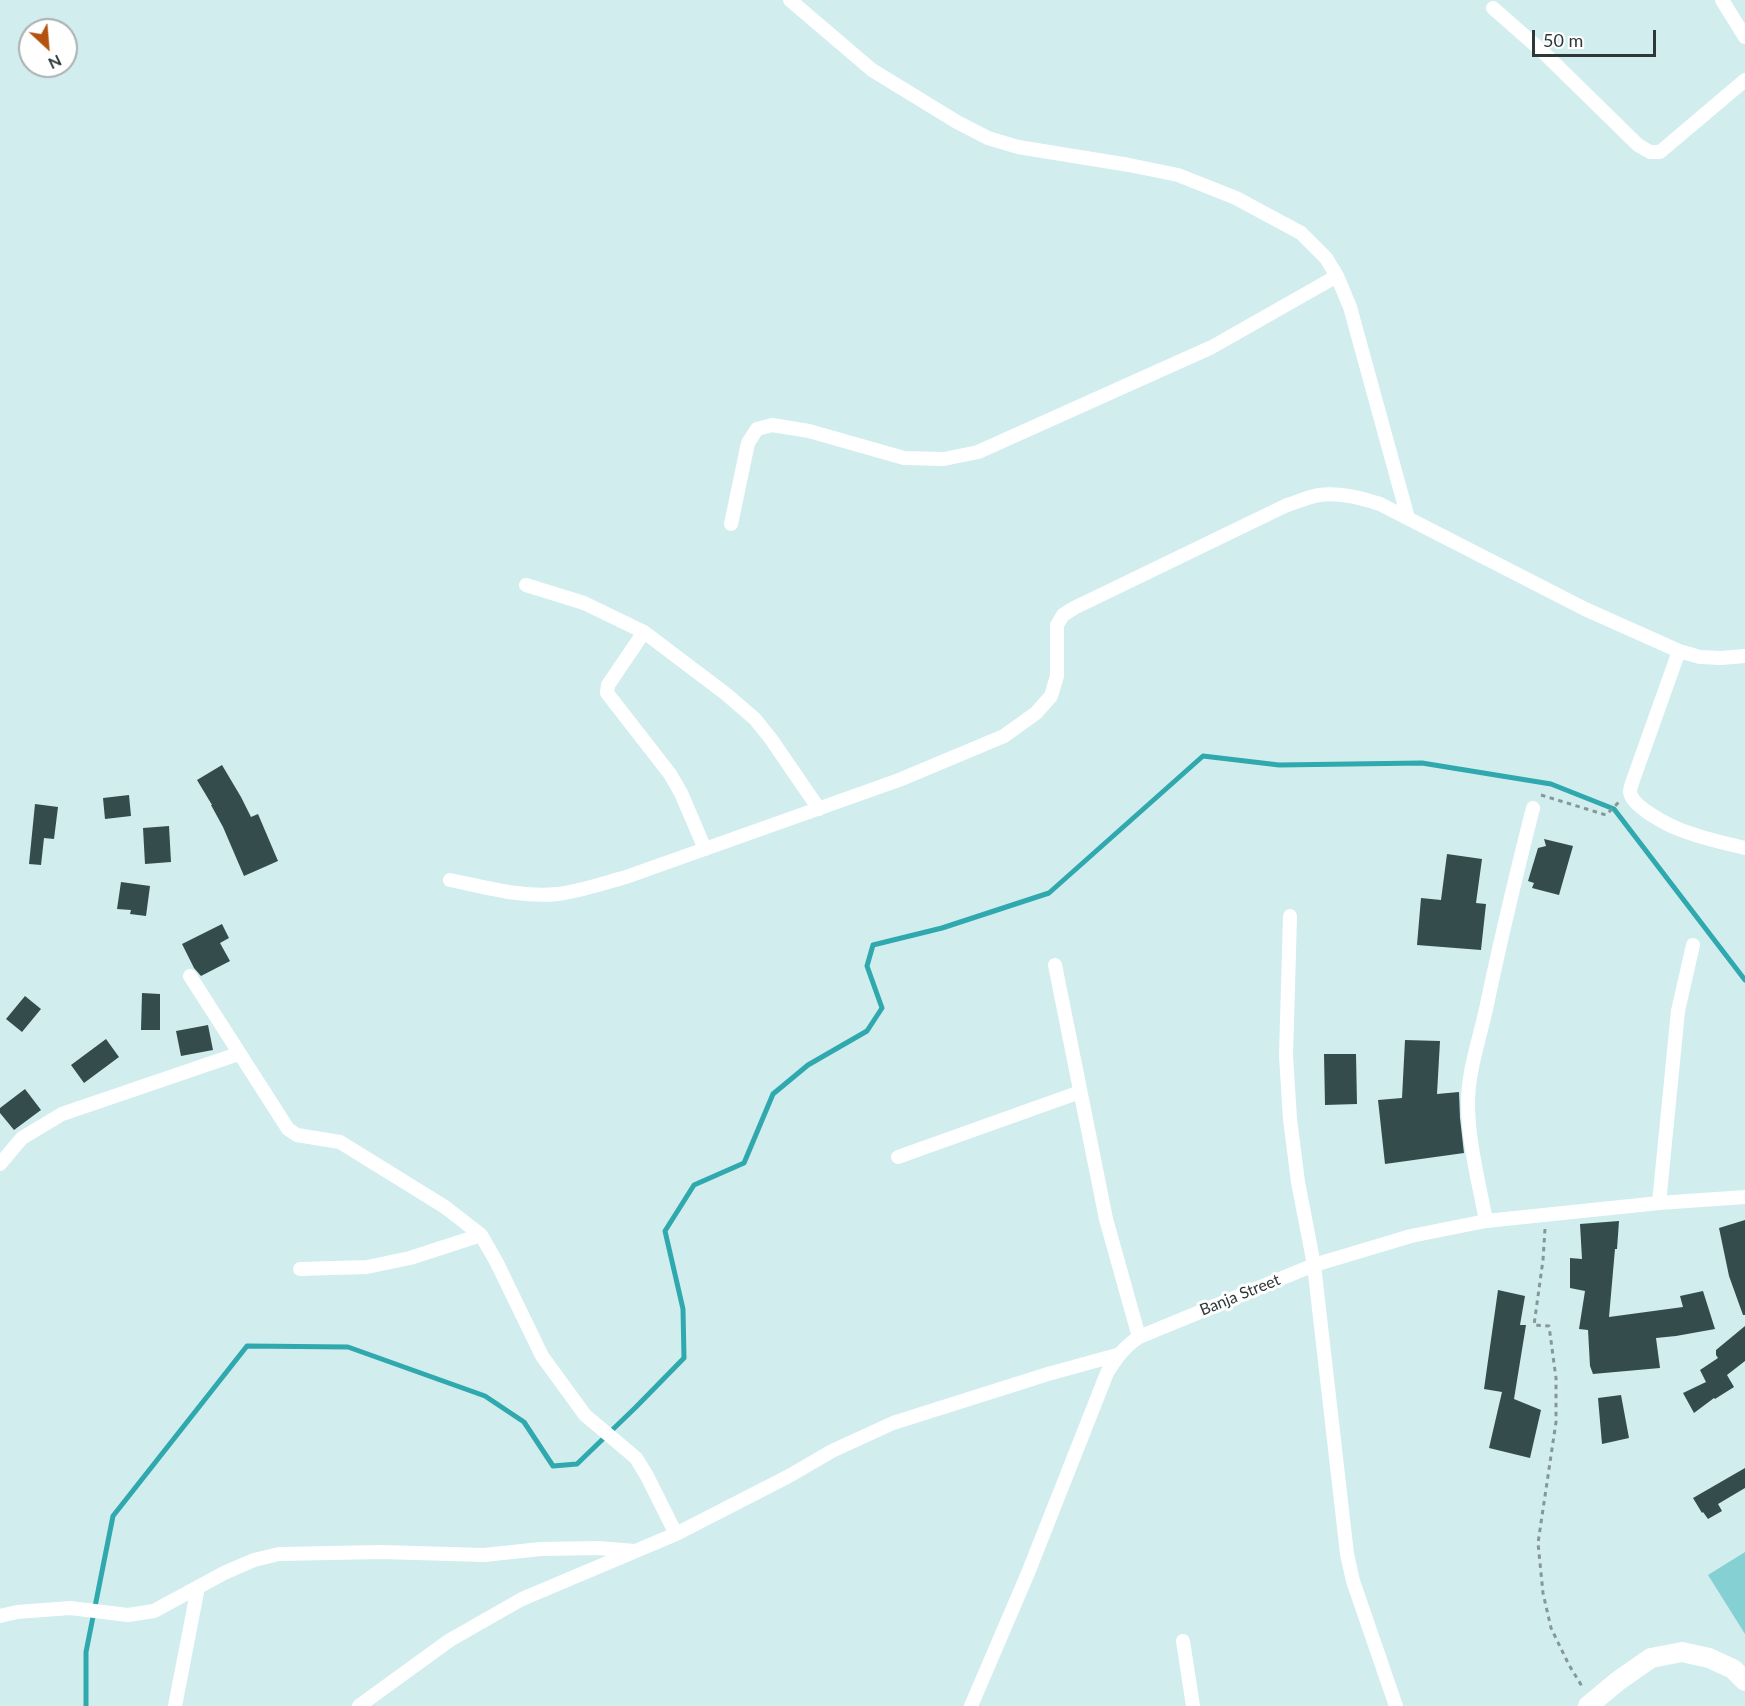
<!DOCTYPE html>
<style>
body{margin:0}
#map{position:relative;width:1745px;height:1706px;overflow:hidden;background:#d2edee;font-family:Lato,sans-serif}
canvas{display:block}
.north{position:absolute;left:18px;top:18px;width:60px;height:60px;box-sizing:border-box;background:#fff;border:2px solid #abafb0;border-radius:50%;rotate:154deg;font-size:16px;font-weight:700;line-height:24px;text-align:center;color:#2e3839}
.north::after{content:'';display:block;margin:auto;width:21px;height:27px;background:#b45310;clip-path:polygon(50% 0,100% 100%,50% 72%,0 100%)}
.scale{position:absolute;left:1532px;top:30px;width:124px;height:27px;box-sizing:border-box;border:3px solid #2e3839;border-top:0;padding-left:8px;font-size:18px;line-height:21px;white-space:nowrap;color:#2e3839;-webkit-text-stroke:4px #fff;paint-order:stroke}
</style>
<div id="map">
<canvas width="1745" height="1706"></canvas>
<div class="north">N</div>
<div class="scale">50 m</div>
</div>
<script>
const context = document.querySelector('canvas').getContext('2d');
context.lineJoin = 'round';
function paint(path, color) {
  context.fillStyle = color;
  context.fill(path, 'evenodd');
}
function trace(path, color, width, dash) {
  context.strokeStyle = color;
  context.lineWidth = width;
  context.lineCap = dash ? 'butt' : 'round';
  context.setLineDash(dash || []);
  context.stroke(path);
}
function drawText(font, color, halo, rows, align = 'center') {
  context.font = font + ' Lato,sans-serif';
  context.lineWidth = 6;
  context.setLineDash([]);
  context.textBaseline = 'middle';
  context.strokeStyle = halo;
  context.fillStyle = color;
  for (const [text, x, y, turn = 0] of rows) {
    context.save();
    context.translate(x, y);
    context.rotate((+turn || 0) * Math.PI / 180);
    context.textAlign = isNaN(turn) ? turn : align;
    if (halo) context.strokeText(text, 0, 0);
    context.fillText(text, 0, 0);
    context.restore();
  }
}
const green = new Path2D(`
 M1745,1552V1634L1708,1575Z`);
const stream = new Path2D(`
 M86,1706V1652L113,1516L247,1346L348,1347L485,1396L524,1422L553,1466L577,1464L636,1407L684,1358L683,1309L665,1231L694,1185L744,1163L773,1094L808,1065L867,1031L882,1008L867,966L873,945L942,928L1049,893L1203,756L1279,765L1422,763L1551,784L1614,809L1745,980`);
const building = new Path2D(`
 M222,765L241,797L251,817L258,814L278,861L244,876L223,827L211,805H212L197,780Z
 M129,795L131,816L105,819L103,798Z
 M35,804L58,807L54,839L44,838L41,865L29,864Z
 M169,826L171,862L145,864L143,828Z
 M1544,839L1573,846L1559,895L1532,888L1534,883L1528,881L1538,848L1546,846Z
 M1447,854L1482,859L1476,903L1486,904L1481,950L1417,945L1421,898L1441,900Z
 M121,882L150,886L146,916L130,914L131,910L117,909Z
 M222,924L229,938L220,943L230,961L201,976L194,968L182,944Z
 M142,993L160,994V1030H141Z
 M25,996L41,1009L22,1032L6,1019Z
 M208,1025L213,1050L181,1056L176,1031Z
 M106,1039L119,1057L84,1083L71,1065Z
 M1405,1040L1440,1041L1437,1094L1459,1092L1460,1118L1464,1153L1385,1164L1378,1100L1402,1098Z
 M1324,1054H1356L1357,1104L1325,1105Z
 M25,1089L41,1110L14,1130L0,1113V1108Z
 M1745,1220V1315H1743L1729,1276L1719,1228Z
 M1619,1221L1617,1249H1615L1609,1317L1683,1307L1680,1296L1703,1291L1715,1329L1676,1336L1656,1338L1660,1368L1593,1374L1590,1366L1588,1330L1579,1329L1585,1291L1570,1288V1258L1582,1259L1580,1224Z
 M1498,1290L1525,1296L1520,1325H1526L1514,1399L1541,1410L1530,1458L1489,1448L1502,1392L1484,1389Z
 M1745,1326V1361L1727,1375L1734,1387L1715,1399L1714,1398L1694,1413L1683,1393L1706,1382L1700,1370L1718,1358L1716,1355V1350Z
 M1621,1395L1629,1438L1602,1444L1598,1398Z
 M1745,1468V1488L1718,1504L1722,1511L1708,1519L1703,1512L1702,1513L1693,1498Z`);
const path = new Path2D(`
 M1541,795L1606,815L1619,802
 M1545,1229L1543,1260L1534,1325L1549,1326L1556,1378V1422L1538,1543L1543,1593L1551,1628L1569,1665L1583,1688`);
const street = new Path2D(`
 M790,0L872,70L957,122L988,138L1018,147L1129,165L1178,175L1236,198L1301,233L1326,258L1337,276L1350,307L1408,518
 M1722,0L1745,37
 M1493,8L1543,52L1638,145L1650,152H1660L1745,80
 M731,524L748,443L757,429L772,425L809,431L904,458L944,459L978,452L1212,347L1337,276
 M526,585L584,603L644,632L726,694L755,719L771,739L819,809
 M644,632L608,685L607,693L670,774L681,793L705,849
 M1679,651L1632,783C1631,786 1630,789 1630,792C1632,807 1668,825 1681,830C1701,838 1724,843 1745,848
 M450,880C485,887 522,898 558,894C581,891 604,883 626,877L899,780L1004,736L1036,713L1051,696L1057,676V625L1063,615L1074,608L1287,505C1297,502 1308,497 1319,495C1340,492 1361,498 1380,504L1585,609L1679,651L1700,657L1721,658L1745,656
 M1290,916L1286,1056L1290,1119L1298,1182L1314,1265L1347,1554L1353,1581L1396,1706
 M1055,965L1106,1219L1139,1337
 M190,976L288,1129L297,1135L340,1142L445,1207L481,1235L497,1263L542,1356L585,1415L636,1458L647,1476L676,1534
 M898,1157L1080,1092
 M0,1164L22,1138L62,1114L238,1054
 M1659,1203L1678,1011L1693,945
 M1486,1221C1479,1183 1468,1142 1468,1103C1468,1071 1479,1041 1486,1009C1500,942 1516,875 1533,808
 M300,1269L367,1267L410,1258L481,1235
 M0,1616L17,1612L70,1608L128,1615L154,1611L224,1573L254,1560L279,1554L382,1552L484,1555L541,1549L598,1548L635,1551
 M1183,1641L1193,1706
 M175,1706L198,1587
 M359,1706L450,1640L522,1599L676,1534L789,1476L832,1451L893,1423L1048,1374L1117,1355
 M971,1706L1028,1573L1107,1373C1116,1358 1124,1347 1139,1337L1314,1265L1411,1236L1486,1221L1659,1203L1745,1197`);
const secondary = new Path2D(`
 M1588,1706L1618,1681L1651,1658L1682,1652L1709,1658L1733,1669L1745,1681`);
const streetNames = [
 ["Banja Street",1240,1295,-22]
];
paint(green, '#85d0d3');
trace(stream, '#2fa9ae', 5);
paint(building, '#354c4d');
trace(path, '#859899', 3, [4.5, 4.5]);
trace(street, '#fff', 14);
trace(secondary, '#fff', 20);
drawText('16px', '#2e3839', '#fff', streetNames);
</script>
